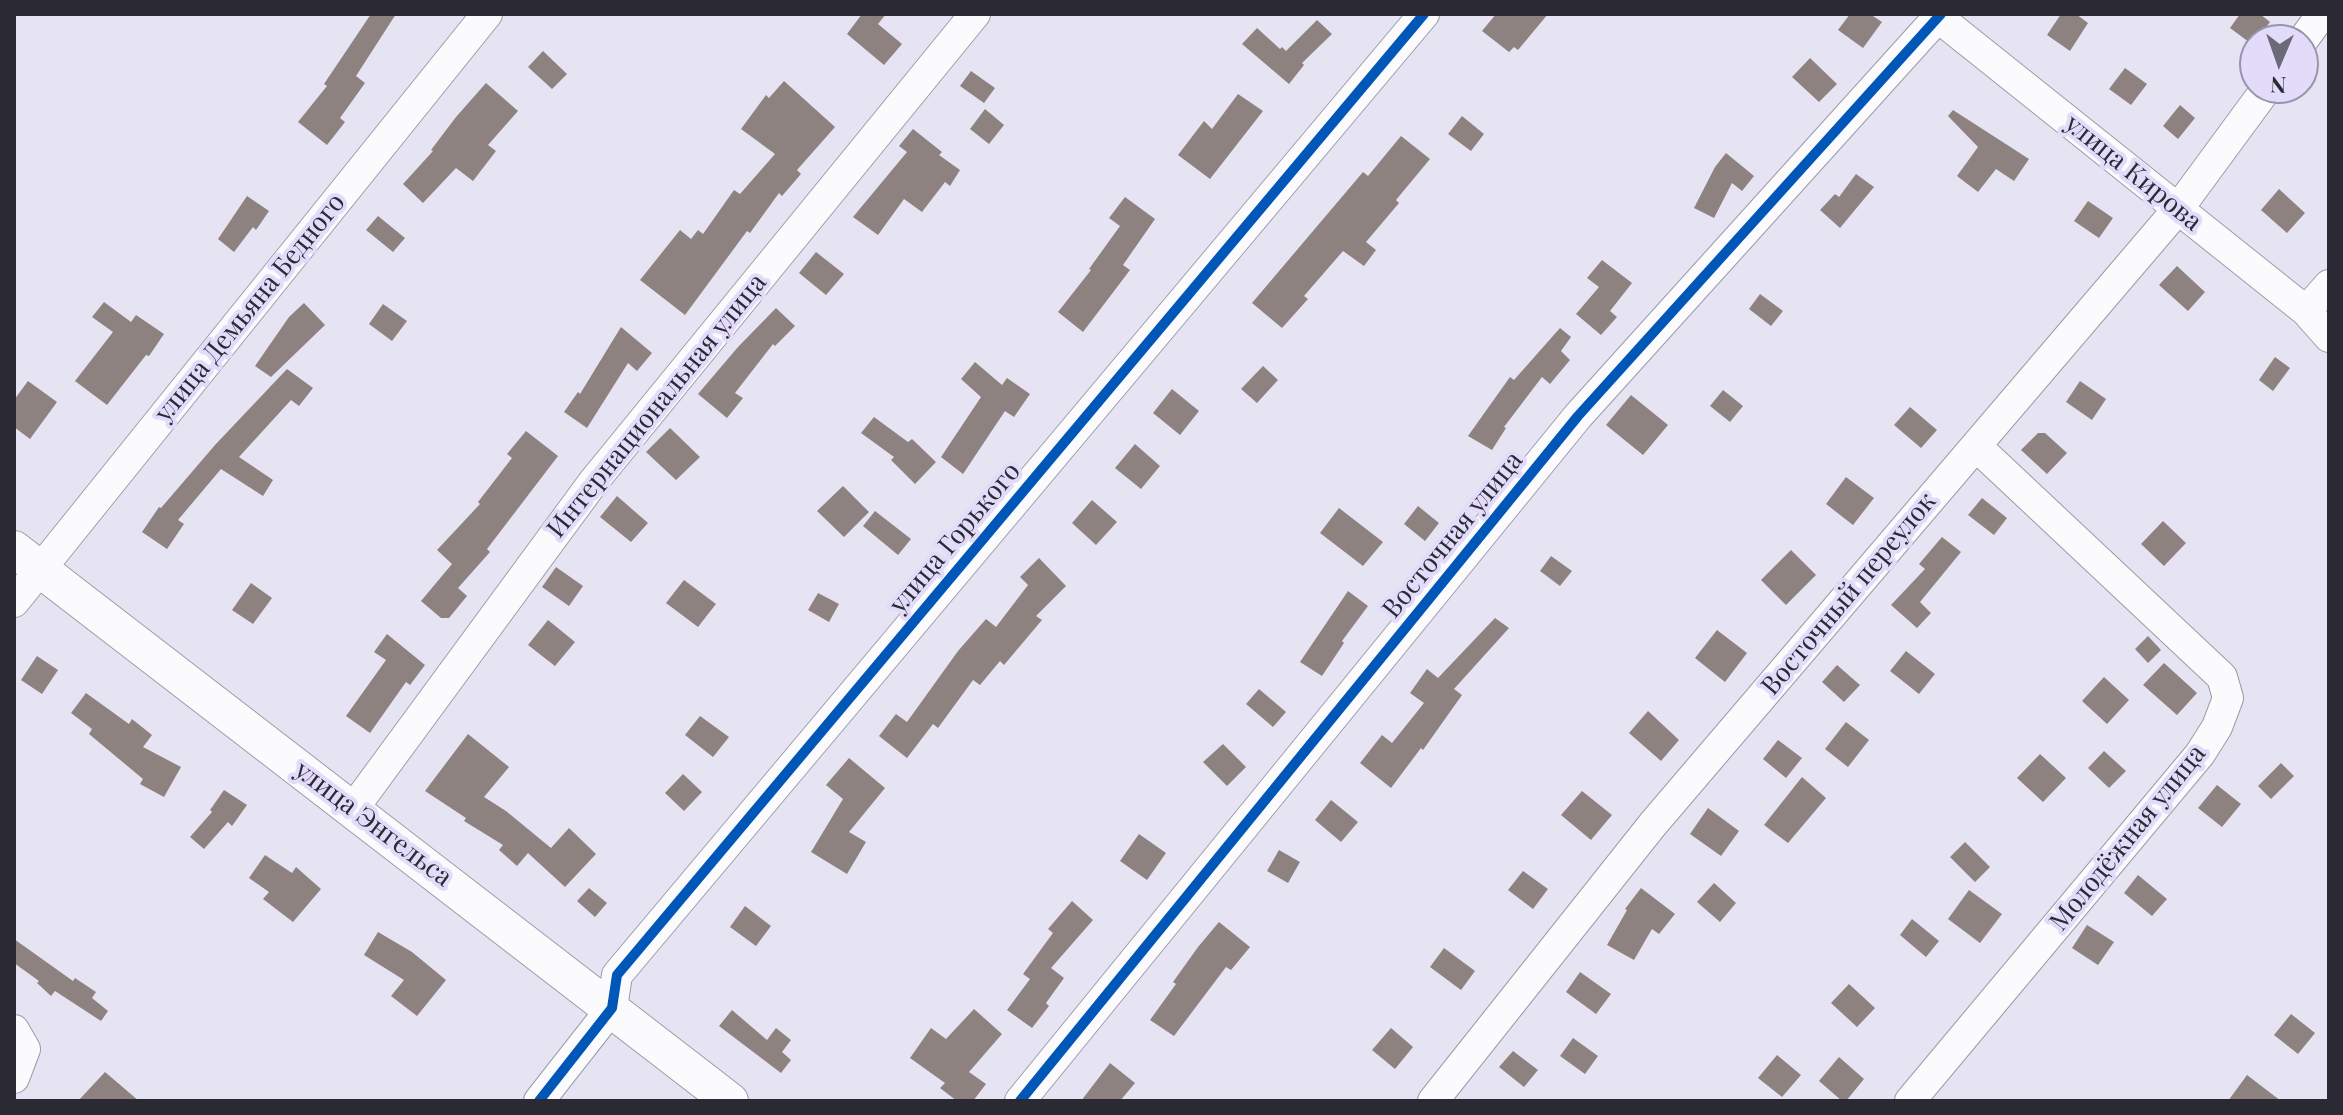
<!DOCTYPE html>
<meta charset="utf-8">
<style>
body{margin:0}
#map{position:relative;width:2343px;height:1115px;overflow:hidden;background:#e6e3f3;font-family:"Playfair Display",serif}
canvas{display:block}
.frame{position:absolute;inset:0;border:16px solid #2b2934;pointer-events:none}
.north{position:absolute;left:2239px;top:24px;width:80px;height:80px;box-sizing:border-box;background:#e2dcfa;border:2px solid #9994ab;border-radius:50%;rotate:182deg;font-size:22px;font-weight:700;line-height:32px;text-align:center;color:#2b2934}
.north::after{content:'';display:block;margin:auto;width:28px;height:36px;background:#6c6a77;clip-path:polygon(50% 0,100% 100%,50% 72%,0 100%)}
</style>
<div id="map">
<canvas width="2343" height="1115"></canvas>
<div class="frame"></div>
<div class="north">N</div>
</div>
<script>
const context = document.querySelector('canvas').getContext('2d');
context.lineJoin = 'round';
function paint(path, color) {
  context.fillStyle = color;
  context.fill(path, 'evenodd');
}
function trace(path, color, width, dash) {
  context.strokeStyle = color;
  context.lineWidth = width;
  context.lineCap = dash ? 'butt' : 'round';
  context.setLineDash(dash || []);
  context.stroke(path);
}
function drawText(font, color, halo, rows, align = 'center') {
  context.font = font + ' "Playfair Display",serif';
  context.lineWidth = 8;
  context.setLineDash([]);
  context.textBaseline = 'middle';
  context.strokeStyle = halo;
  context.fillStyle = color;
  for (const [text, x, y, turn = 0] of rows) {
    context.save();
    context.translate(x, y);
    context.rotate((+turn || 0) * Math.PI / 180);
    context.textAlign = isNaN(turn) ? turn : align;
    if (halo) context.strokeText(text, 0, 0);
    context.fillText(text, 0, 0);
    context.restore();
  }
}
const building = new Path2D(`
 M371,14H396L356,76L365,83L340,118L345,122L327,145L298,122L327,86L324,84Z
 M862,14H886L878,24L902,44L884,65L847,34Z
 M1496,14H1548L1518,50L1514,47L1509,52L1482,31Z
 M1850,14H1870L1882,22L1863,48L1838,30Z
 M2061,14H2076L2088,23L2070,51L2047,35Z
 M2240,14H2260L2270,22L2253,45L2230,28Z
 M1317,20L1332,34L1302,63L1304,65L1289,84L1242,44L1257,28L1280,49L1282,47L1286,51Z
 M543,51L567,74L552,89L528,67Z
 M1810,58L1837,84L1819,102L1792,77Z
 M2125,68L2147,84L2131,105L2109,89Z
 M971,71L995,88L984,103L960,86Z
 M784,81L835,127L797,170L801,174L782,196L779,193L750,233L747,231L685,315L640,280L680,230L691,239L698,230L703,234L734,190L740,194L775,154L741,129L766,95L769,98Z
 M486,83L518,111L488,145L496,151L473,181L456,168L423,203L403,184L433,151L431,150L456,117Z
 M1238,94L1263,111L1210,179L1178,155L1204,121L1212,129Z
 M2180,105L2195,118L2178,139L2163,126Z
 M985,109L1004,125L989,144L970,129Z
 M1953,110L2029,159L2014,181L1996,169L1978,192L1957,176L1978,147L1948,116Z
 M1462,116L1484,134L1471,151L1448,134Z
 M913,129L942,152L939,155L960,170L950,186L945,182L922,212L904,199L878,235L853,217L907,152L899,146Z
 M1401,136L1430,159L1396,200L1399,203L1366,242L1376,250L1364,266L1343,251L1304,296L1308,299L1282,328L1252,303L1363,172L1368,176Z
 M1726,153L1754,176L1742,191L1732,183L1714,218L1694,208L1715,167Z
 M1856,174L1874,187L1840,228L1820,210L1835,194L1839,197Z
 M2279,189L2305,213L2287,233L2261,210Z
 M247,196L269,211L256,230L253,227L234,252L218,239Z
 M1125,197L1155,219L1123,265L1130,270L1083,332L1058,312L1091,270L1089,269L1120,226L1109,218Z
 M2088,201L2113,218L2099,238L2074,221Z
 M378,216L405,238L393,252L366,230Z
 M816,252L844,274L826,295L799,273Z
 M1602,260L1632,283L1610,311L1617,317L1601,335L1576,314L1599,287L1587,278Z
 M2177,266L2205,292L2188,311L2159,285Z
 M1760,294L1783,311L1771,326L1749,309Z
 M104,302L131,322L136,315L164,334L149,356L146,355L107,405L75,381L113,332L92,317Z
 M304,303L325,325L271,377L255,366L289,317Z
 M383,304L407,321L392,341L369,324Z
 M776,308L795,326L775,346L773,344L735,393L743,398L727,418L698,394L738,347Z
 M621,327L652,353L637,371L628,363L587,428L564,412L578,392L580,394Z
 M1560,328L1571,337L1561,351L1570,360L1550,384L1542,377L1504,427L1506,428L1492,450L1468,436L1510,377L1514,380Z
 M2275,357L2290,368L2273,391L2259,380Z
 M975,362L1002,385L1007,378L1030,394L1014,417L1005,411L963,474L941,457L981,397L961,379Z
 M1263,366L1278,380L1257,403L1241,389Z
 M287,369L313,388L299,406L291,400L239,457L273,480L263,496L221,469L178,520L184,524L167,549L142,532L159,507L161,508L215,445Z
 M28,381L57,402L30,439L14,427V400Z
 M2080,381L2106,399L2092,420L2066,402Z
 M1172,389L1199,411L1180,435L1153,413Z
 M1723,390L1743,406L1730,422L1710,406Z
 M1631,395L1668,425L1643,455L1606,425Z
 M1910,407L1937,430L1921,448L1894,425Z
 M874,417L908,442L912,439L936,462L915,484L891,460L894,457L861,433Z
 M670,428L700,457L676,480L646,452Z
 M526,431L558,456L487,549L490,552L458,588L467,596L449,618H441L421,601L452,564L437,550L480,504L478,502L512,458L507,454Z
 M2038,433H2045L2067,453L2047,474L2021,450Z
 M1135,444L1160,466L1141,489L1115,468Z
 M1846,477L1874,498L1853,525L1826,504Z
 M843,486L869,512L844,537L817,511Z
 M617,496L648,523L631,542L600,517Z
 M1982,498L2007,518L1994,535L1968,515Z
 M1092,500L1117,522L1096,545L1072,523Z
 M1418,506L1439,523L1425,541L1404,524Z
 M1339,508L1383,542L1363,566L1320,533Z
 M875,511L911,539L898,555L863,526Z
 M2163,521L2186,543L2164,566L2141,544Z
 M1942,537L1961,552L1920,602L1931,613L1917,628L1891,605L1925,569L1919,564Z
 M1791,550L1816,575L1786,605L1761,580Z
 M1551,556L1572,571L1560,586L1540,571Z
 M1039,558L1066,586L1036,616L1042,620L1004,665L1000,661L980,685L973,680L938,728L933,724L907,758L879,736L896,714L907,722L958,651L986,619L996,627L1028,585L1020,577Z
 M556,567L583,586L569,606L542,587Z
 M684,580L716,604L698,627L666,603Z
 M251,583L272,598L253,624L232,610Z
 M1348,591L1368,606L1342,641L1344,643L1322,676L1300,662Z
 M818,593L839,604L829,622L808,610Z
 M1495,618L1509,628L1454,689L1462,695L1423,750L1421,748L1391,788L1360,763L1382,735L1392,743L1424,703L1410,693L1427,669L1438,678Z
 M548,620L575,642L555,666L528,645Z
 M1717,630L1747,653L1725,682L1695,658Z
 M387,634L425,665L410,685L406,682L370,733L346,716L386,660L374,652Z
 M2148,636L2161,650L2148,663L2135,649Z
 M1906,651L1935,674L1919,694L1890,671Z
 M37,656L58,670L42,694L21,680Z
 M2164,663L2197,693L2177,715L2143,685Z
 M1837,665L1860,685L1844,702L1822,682Z
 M2104,677L2129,700L2107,724L2082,701Z
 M1259,689L1286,712L1273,727L1246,704Z
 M86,693L129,724L132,719L152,735L143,747L181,767L164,797L140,784L143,779L89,734L92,729L71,713Z
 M1648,711L1679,740L1661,761L1629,733Z
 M700,716L729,737L713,757L685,735Z
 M1846,722L1869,740L1848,767L1825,749Z
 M468,734L509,767L484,797L506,811L551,848L569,828L596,854L565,887L528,853L517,866L499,850L503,845L464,821L466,818L425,791Z
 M1778,740L1802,758L1786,778L1763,759Z
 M1223,744L1246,767L1227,786L1203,762Z
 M2104,751L2126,771L2109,788L2088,768Z
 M2040,754L2066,778L2043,802L2017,778Z
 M849,758L885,788L849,832L866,842L847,874L811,852L843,799L826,785Z
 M2281,763L2294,776L2271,799L2258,786Z
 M683,774L702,792L684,811L665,793Z
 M1802,777L1826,798L1788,843L1764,825Z
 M2217,785L2241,804L2222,827L2198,808Z
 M224,790L247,805L232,826L228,822L204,849L190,837L212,812L210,810Z
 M1582,791L1612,815L1591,840L1561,815Z
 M1331,800L1358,822L1341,842L1315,820Z
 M1708,808L1739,831L1721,856L1690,834Z
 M1139,834L1166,853L1147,880L1120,861Z
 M1965,842L1990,867L1975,882L1950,857Z
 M1279,850L1300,862L1288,883L1267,871Z
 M265,855L292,873L296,867L321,889L293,922L263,899L269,892L249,878Z
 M1523,871L1548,889L1533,909L1508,890Z
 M2138,875L2167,899L2152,916L2124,893Z
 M1714,883L1736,903L1720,922L1697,902Z
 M589,888L607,903L595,917L577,901Z
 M1641,888L1675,914L1659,934L1652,929L1634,960L1607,945L1627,910L1625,909Z
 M1969,890L2002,914L1980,943L1948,919Z
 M1072,901L1093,920L1051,968L1064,978L1046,1003L1049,1006L1032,1028L1007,1010L1030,979L1023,974L1053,933L1048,929Z
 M745,906L771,926L756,946L730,927Z
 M1912,919L1939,941L1926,957L1900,935Z
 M1219,922L1250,947L1231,970L1226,967L1174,1036L1150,1020L1176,984L1173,982L1198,947Z
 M2087,925L2114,942L2098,965L2072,948Z
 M378,932L412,952L446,980L417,1016L391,996L404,980L364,955Z
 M14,939L73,981L75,978L96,992L92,998L108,1011L101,1021L55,991L51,996L37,983L39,981L14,963Z
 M1444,948L1475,971L1461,990L1430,967Z
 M1580,972L1611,994L1596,1014L1566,992Z
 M1849,984L1875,1008L1857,1027L1831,1003Z
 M974,1009L1002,1034L969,1072L986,1084L973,1101H957L940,1088L945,1083L910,1058L931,1028L946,1039Z
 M732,1010L767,1040L776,1028L791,1040L782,1052L791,1060L781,1073L719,1026Z
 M2291,1014L2315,1033L2298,1054L2274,1035Z
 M1391,1028L1413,1047L1395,1069L1372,1050Z
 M1573,1038L1598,1056L1585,1074L1560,1056Z
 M1513,1051L1538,1070L1524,1087L1499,1067Z
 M1777,1055L1801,1075L1782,1097L1758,1078Z
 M1839,1057L1864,1079L1846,1101H1842L1819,1081Z
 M1110,1063L1135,1083L1120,1101H1081Z
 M105,1072L139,1101H78Z
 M2247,1075L2281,1101H2228Z`);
const minor = new Path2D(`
 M1934,14L2306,311L2329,337
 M2303,40L2322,14
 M2306,311L2329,285
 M14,602L487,14
 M353,809L594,481L975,14
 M14,1030L25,1049L14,1078
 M539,1101L612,1008L617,975L1424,14
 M1020,1101L1578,416L1941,14
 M1433,1101L1653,824L2178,209L2267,88
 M1910,1101L2200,754L2217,727L2228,698L2222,677L1976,446`);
const tertiary = new Path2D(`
 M14,549L730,1101`);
const cycleway = new Path2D(`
 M539,1101L612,1008L617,975L1424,14
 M1020,1101L1578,416L1941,14`);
const streetNames = [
 ["улица Кирова",2133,173,39],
 ["улица Демьяна Бедного",250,308,-51],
 ["Интернациональная улица",657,406,-51],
 ["Восточная улица",1453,535,-51],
 ["улица Горького",955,538,-50],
 ["Восточный переулок",1849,594,-50],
 ["улица Энгельса",373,824,37],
 ["Молодёжная улица",2128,838,-51]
];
paint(building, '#8e8281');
trace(minor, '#9d9ba7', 32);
trace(tertiary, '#9d9ba7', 38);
trace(minor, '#fbfbfd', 30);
trace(tertiary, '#fbfbfd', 36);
trace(cycleway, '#0057b8', 10);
drawText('26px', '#2b2934', '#e2dcfa', streetNames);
</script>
